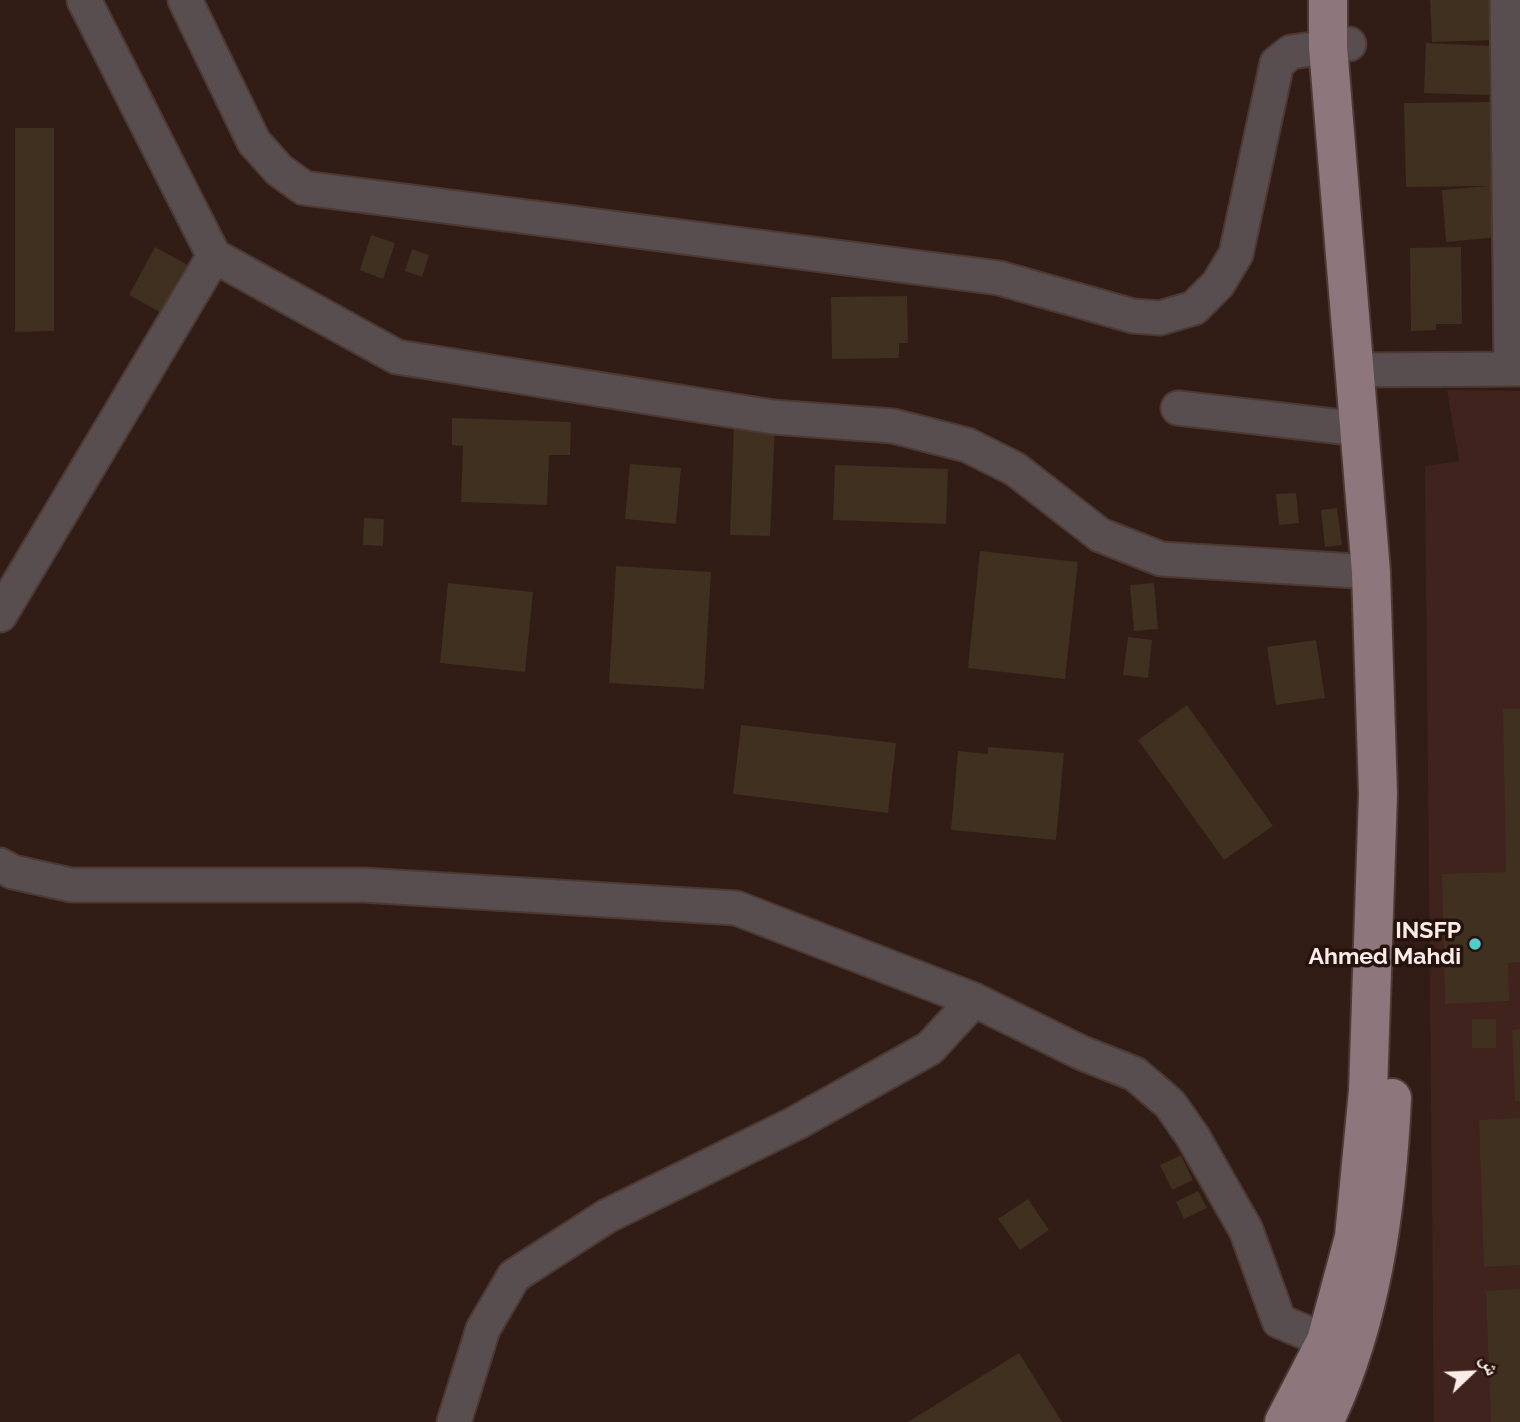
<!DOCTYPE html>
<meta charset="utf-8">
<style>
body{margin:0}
#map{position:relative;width:1520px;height:1422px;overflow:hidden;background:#311c16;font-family:Raleway,"Noto Naskh Arabic",sans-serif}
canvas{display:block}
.north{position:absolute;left:1436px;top:1338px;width:70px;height:70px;-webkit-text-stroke:5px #27130d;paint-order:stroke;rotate:67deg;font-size:19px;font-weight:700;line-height:28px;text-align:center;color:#fbece8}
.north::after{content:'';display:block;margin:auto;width:24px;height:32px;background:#fbece8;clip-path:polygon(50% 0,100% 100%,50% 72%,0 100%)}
</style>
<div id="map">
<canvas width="1520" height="1422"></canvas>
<div class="north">ش</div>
</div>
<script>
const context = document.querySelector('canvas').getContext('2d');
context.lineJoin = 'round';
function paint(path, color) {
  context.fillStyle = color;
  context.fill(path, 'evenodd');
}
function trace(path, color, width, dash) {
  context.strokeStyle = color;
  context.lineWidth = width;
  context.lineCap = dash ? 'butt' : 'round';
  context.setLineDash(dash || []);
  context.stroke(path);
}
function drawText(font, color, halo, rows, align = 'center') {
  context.font = font + ' Raleway,sans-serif';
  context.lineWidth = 7;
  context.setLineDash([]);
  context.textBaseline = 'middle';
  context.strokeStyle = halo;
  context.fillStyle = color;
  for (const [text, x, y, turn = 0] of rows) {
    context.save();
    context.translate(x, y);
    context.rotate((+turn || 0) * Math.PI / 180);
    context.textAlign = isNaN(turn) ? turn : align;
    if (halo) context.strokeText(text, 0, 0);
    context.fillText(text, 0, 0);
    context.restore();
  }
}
const built = new Path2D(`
 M1447,390L1520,391V1422H1434L1425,466L1459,461Z`);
const building = new Path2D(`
 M1430,0H1497L1498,40L1432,42Z
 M1426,43L1491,46L1489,95L1424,93Z
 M1490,102L1491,186L1495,185L1500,237L1446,242L1442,190L1488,186L1406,187L1404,103Z
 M15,128H54V331L15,332Z
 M371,235L395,243L383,279L360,270Z
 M155,247L193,268L167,316L129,295Z
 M1461,247L1462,324H1436V330L1411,331L1410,248Z
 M412,249L429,255L422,277L405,271Z
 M907,296L908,343H899V358L832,359L831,297Z
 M452,418L571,422L570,455H549L547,505L461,502L463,446L452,445Z
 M734,425L775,427L770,536L730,535Z
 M630,464L681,468L676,524L625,519Z
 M835,465L948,469L946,524L833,520Z
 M1296,493L1299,523L1279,525L1276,494Z
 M1337,508L1342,545L1325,547L1321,510Z
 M364,518L384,519L383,546L363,545Z
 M980,551L1078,562L1065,679L968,668Z
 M616,566L711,572L704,689L609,683Z
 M448,583L533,592L525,672L440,663Z
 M1154,583L1158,629L1134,631L1130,585Z
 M1128,637L1152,640L1148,678L1123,675Z
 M1316,640L1325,698L1276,705L1267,647Z
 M1187,705L1273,826L1224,860L1138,740Z
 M1503,709H1520V962L1508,963L1509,1001L1445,1004L1442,874L1506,872Z
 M741,725L896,743L888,813L733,794Z
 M988,747L1064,753L1056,840L951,830L958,751L988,754Z
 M1472,1019H1496V1048H1472Z
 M1520,1029V1101H1515L1512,1030Z
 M1520,1118V1265L1484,1267L1479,1120Z
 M1181,1155L1193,1180L1172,1190L1160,1165Z
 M1198,1191L1207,1208L1184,1219L1176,1202Z
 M1028,1199L1049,1230L1020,1250L998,1219Z
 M1520,1289V1422H1491L1486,1291Z
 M1019,1353L1062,1422H908Z`);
const minor = new Path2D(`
 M84,0L214,256L397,357L773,417L893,426L967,445L1015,469L1100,535L1161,559L1371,572
 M185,0L254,142L279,170L304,188L999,278L1133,316L1160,318L1194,308L1218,284L1236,254L1277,63L1291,52L1349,44
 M1507,0L1511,369
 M1354,370L1520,369
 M1178,408L1359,429
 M0,615L214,256
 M0,865L13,872L71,885H364L736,908L974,1000L1082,1053L1135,1074L1170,1104L1193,1137L1246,1230L1279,1321L1326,1341
 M454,1422L483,1329L514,1276L607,1216L796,1123L930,1048L974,1000`);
const major = new Path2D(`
 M1284,1422L1326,1341L1354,1237L1368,1091L1378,794L1371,572L1328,47V0
 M1324,1422C1372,1322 1387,1208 1392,1098`);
const markers = [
 [1475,944,7,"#53cdca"]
];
const poiNames = [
 ["INSFP",1461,931],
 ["Ahmed Mahdi",1461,957]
];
paint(built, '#3f231c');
paint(building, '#3f301f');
trace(minor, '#4d3933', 37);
trace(major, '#4d3933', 42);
trace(minor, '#584d4f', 33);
trace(major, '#8e777c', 38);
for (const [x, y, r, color] of markers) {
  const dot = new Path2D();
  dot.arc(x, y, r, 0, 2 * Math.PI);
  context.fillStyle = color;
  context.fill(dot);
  trace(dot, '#27130d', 2.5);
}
drawText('bold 23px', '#fbece8', '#27130d', poiNames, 'right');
</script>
